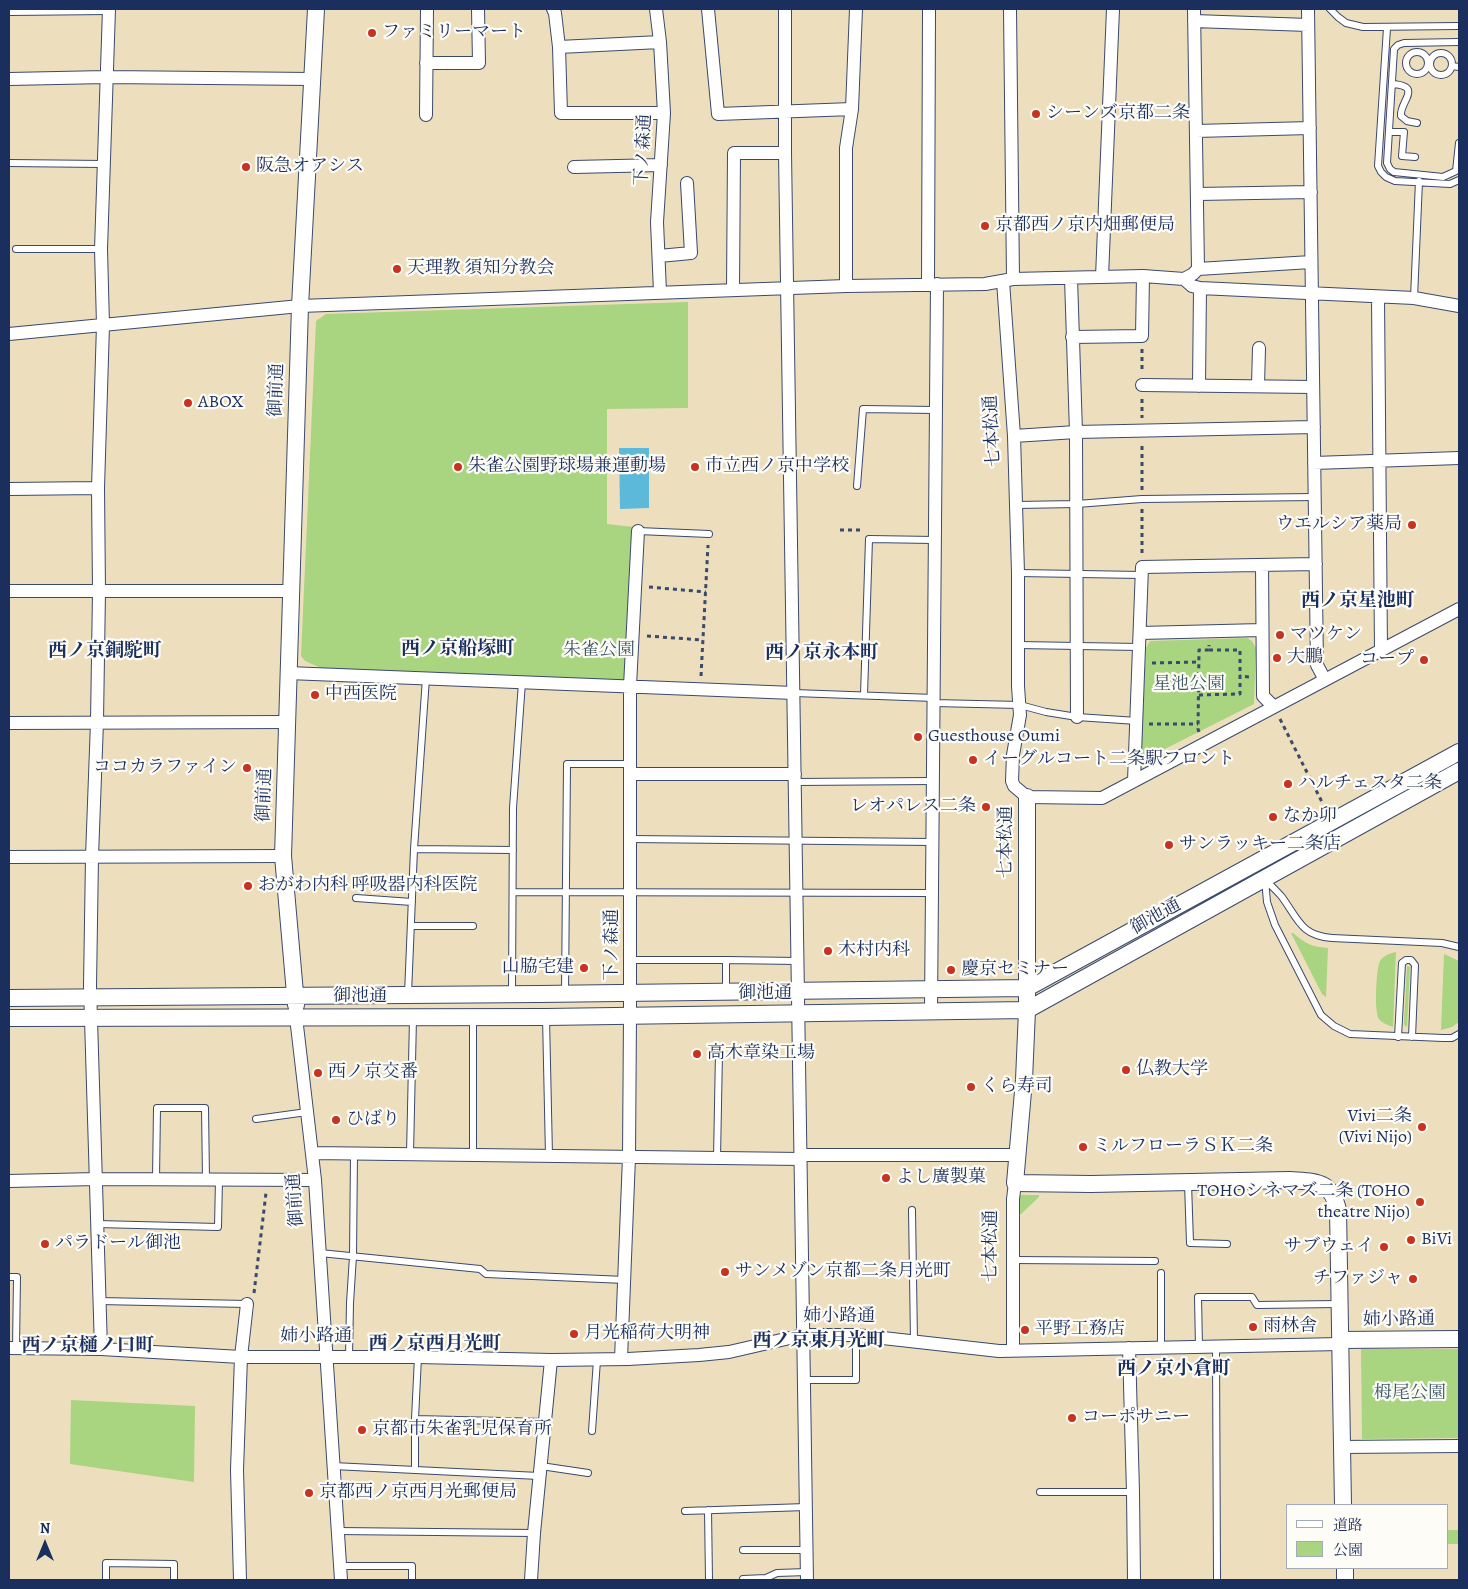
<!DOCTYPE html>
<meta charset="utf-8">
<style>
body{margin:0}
#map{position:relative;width:1468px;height:1589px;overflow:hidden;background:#eddfbe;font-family:Alegreya,"Noto Serif JP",serif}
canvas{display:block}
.frame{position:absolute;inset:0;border:10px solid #1b2f5e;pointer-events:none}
.legend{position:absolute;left:1286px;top:1504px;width:162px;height:65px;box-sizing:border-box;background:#fdfcf7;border:1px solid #a3aaba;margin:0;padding:6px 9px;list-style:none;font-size:15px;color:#1b2f5e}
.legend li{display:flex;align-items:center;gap:10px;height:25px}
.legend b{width:25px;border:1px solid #a3aaba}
.north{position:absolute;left:20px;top:1519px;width:50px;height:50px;-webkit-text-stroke:4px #fdfcf7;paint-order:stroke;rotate:0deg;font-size:14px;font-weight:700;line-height:20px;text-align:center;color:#1b2f5e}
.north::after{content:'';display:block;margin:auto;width:18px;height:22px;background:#1b2f5e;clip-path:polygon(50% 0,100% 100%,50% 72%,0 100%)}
</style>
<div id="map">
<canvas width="1468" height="1589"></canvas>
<div class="frame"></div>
<ul class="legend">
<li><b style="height:6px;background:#fff"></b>道路</li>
<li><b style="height:14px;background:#a9d480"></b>公園</li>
</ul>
<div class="north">N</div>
</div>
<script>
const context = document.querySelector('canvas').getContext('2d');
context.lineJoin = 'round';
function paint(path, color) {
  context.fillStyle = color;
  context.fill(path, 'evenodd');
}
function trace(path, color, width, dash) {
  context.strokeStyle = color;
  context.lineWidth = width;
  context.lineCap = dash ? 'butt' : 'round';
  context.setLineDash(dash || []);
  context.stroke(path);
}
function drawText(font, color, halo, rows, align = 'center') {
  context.font = font + ' Alegreya,"Noto Serif JP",serif';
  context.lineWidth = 4.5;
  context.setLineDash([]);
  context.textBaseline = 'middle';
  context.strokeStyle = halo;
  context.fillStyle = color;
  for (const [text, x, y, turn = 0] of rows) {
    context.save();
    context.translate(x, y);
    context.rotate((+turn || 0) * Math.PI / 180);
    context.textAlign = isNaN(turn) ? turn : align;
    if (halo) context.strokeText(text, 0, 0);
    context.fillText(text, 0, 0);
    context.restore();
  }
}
const green = new Path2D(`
 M688,302V408L607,409V524L634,527L624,680L321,668L305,661L301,656L316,321L326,314Z
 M1247,638L1252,641L1256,648L1254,704L1147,758L1141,755L1146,648L1150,641Z
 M1291,933H1293C1306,944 1312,947 1328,948L1326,997L1322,994Z
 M1396,952L1393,1027C1388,1025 1382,1023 1379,1019C1374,1013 1376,969 1380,961C1383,956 1390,953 1396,952Z
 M1444,954L1459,961V1022L1452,1027L1441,1030Z
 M1407,966L1410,967L1407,1027L1405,1026L1404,1023Z
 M1021,1195H1039V1197L1021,1214H1018V1198Z
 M1361,1349H1459V1438L1362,1439Z
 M71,1400L195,1406L194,1482L70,1464Z
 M1447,1530H1459V1544H1447Z`);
const water = new Path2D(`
 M619,448H649V508L620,509Z`);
const path = new Path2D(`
 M1142,349V373
 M1142,399V418
 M1142,490V444
 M1142,509V553
 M840,530H864
 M649,587L706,592
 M647,636L703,640
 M1209,650H1240V676
 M1152,663L1199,662
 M701,676L708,545
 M1199,695L1240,694V676L1250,677
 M1280,719L1323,804
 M1149,724H1198
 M1199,732L1198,729L1199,650H1209V645
 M254,1293L266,1193`);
const service = new Path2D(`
 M1330,9L1338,17L1346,23L1363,27L1459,26
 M9,12L109,11
 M1387,28L1378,166L1381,172L1386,177L1395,181L1450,184L1459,180
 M1459,42L1404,43L1398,45L1394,49L1387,163L1390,169L1394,172L1443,177L1456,171L1459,143
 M1406 63a11 11 0 1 1 22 0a11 11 0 1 1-22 0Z
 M1430 64a11 11 0 1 1 22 0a11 11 0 1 1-22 0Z
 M1452,66L1459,67
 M1392,84C1424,86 1399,102 1401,116L1407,121L1417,123
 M1389,132H1404L1402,156L1415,157
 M9,163L103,164
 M16,249H101
 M1414,298L1419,181
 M857,486L863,409L935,410
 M1016,505L1077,504L1142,499L1315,497
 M638,531L709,534
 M1018,573L1142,575
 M1018,645L1139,647
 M794,693L934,698
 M864,695L869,539L934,540
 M934,703L1020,705L1046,712L1077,717L1137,721
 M795,782L933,781
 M630,839L932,842
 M414,849L513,850
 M1265,879L1267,902L1275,925L1321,1015L1334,1026L1350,1034L1443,1038H1452L1459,1034
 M1265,879C1270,885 1277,891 1282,897C1298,919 1301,936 1332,938L1442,943L1459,947
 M514,892L932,893
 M356,898L412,902
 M411,926H473
 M630,960H726V990
 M726,960L798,961
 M512,993L513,808L522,682
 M565,993L567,764H630
 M408,994L414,849L426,678
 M546,1017L549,1156
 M473,1019V1155
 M1398,1037L1402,963L1406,960H1411L1415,965L1412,1037
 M256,1119L307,1112
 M410,1154L413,1018
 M717,1158L719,1052
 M156,1179L157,1108H205L206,1179
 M1188,1183L1190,1243L1227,1244
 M912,1210L914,1341
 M97,1224L218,1227L219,1179
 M320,1253L480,1269L486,1274L625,1280
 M1012,1260L1155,1261
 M9,1277H17L16,1348
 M99,1301L247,1304
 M1161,1347V1273
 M1199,1347L1198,1297H1252L1257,1305L1338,1304
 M1216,1347L1217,1580
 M349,1357L350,1303L353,1256L354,1154
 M804,1380H856V1335
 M415,1419L545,1422
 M592,1431L597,1360
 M333,1466L539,1476
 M541,1466L588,1473
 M415,1470V1419L418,1357
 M1040,1492H1133
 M708,1510L709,1580
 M685,1511L806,1507
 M337,1531L534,1533
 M743,1550H806
 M340,1566H412V1580
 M743,1579L766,1578L777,1573L807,1572
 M106,1580V1563L174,1564V1580`);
const minor = new Path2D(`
 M553,9L555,13L559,47L561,113H664
 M656,9L660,42L664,113L657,222L660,292
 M708,9L718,114L852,109
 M785,9V153L807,1580
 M1010,9L1013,279
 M1194,9L1198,269
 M1308,9L1317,665L1325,680
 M1194,21L1308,25
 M559,47L660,42
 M426,63H479L478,9
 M9,79L106,77L312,79
 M426,115L427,9
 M1196,131L1310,128
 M574,167L661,165
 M1198,194L1311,192
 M659,256L691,253L687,183
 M1102,277L1113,9
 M1071,278L1076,432L1077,717
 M1184,279L1192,286L1200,288L1414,298L1459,306
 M1003,281L1014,436L1018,573V686L1020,715L1013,755L1012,781L1014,786L1027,797L1102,798L1459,609
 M928,284L929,9
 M846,286V148L852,109L856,9
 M733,290L734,153H785
 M1378,297L1381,651
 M9,334L300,306L846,286L985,284L1013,279L1143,276L1184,279L1193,274L1198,269L1311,262
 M1072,337L1142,336L1143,276
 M1142,385L1313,387
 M1199,386L1200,288
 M1258,386L1259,348
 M1014,436L1076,432L1314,427
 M1314,463L1459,458
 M9,489L98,488
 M1262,565L1263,696L1274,707
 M9,591H292
 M1140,633L1262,630
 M288,673L794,693
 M9,723L287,722
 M630,774H795
 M1134,781L1142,567L1316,564
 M9,857L283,856
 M931,1010L937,284
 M296,1017L315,1180L341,1580
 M312,1153L801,1159
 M800,1155H1018
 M9,1181L96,1179L315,1180
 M9,1348L101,1349L241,1357H418L551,1360L628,1359L699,1355L729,1352L803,1335H856L999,1351L1340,1344
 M1129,1348L1133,1492L1134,1580
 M101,1349L90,986L92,857L97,722L99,591L98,488L103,325L101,249L109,9
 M1013,1350V1199L1015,1183
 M621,1359L629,1157L630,1015V686L638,531
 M1341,1447L1459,1446
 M240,1580L237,1470L241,1357L247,1304
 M531,1580L534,1533L551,1360`);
const tertiary = new Path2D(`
 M1027,797V1010L1024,1080L1015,1183L1091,1184L1290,1180C1317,1182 1331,1180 1338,1210L1343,1505
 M9,998L539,994L1027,988L1459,752
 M296,1005L283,856L300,306L316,9
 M9,1018L546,1017L1027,1010L1459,771
 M1340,1340L1459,1339
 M1345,1568V1580`);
const markers = [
 [372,33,5,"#c8321e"],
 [1036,114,5,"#c8321e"],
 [246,167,5,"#c8321e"],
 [985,226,5,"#c8321e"],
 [397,269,5,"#c8321e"],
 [188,403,5,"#c8321e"],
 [458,467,5,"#c8321e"],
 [695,467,5,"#c8321e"],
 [1412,525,5,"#c8321e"],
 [1280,635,5,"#c8321e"],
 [1277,658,5,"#c8321e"],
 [1424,660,5,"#c8321e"],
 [315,695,5,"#c8321e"],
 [918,737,5,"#c8321e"],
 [973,760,5,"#c8321e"],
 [247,768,5,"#c8321e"],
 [1288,784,5,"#c8321e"],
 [986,807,5,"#c8321e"],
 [1273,817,5,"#c8321e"],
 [1169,845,5,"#c8321e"],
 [248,886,5,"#c8321e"],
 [828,951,5,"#c8321e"],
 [584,968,5,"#c8321e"],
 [951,970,5,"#c8321e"],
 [697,1054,5,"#c8321e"],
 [1126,1070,5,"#c8321e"],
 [318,1073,5,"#c8321e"],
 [971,1087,5,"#c8321e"],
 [336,1120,5,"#c8321e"],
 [1422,1127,5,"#c8321e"],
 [1083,1147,5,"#c8321e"],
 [886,1178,5,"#c8321e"],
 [1420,1202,5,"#c8321e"],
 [1411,1240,5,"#c8321e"],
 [45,1244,5,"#c8321e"],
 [1384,1247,5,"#c8321e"],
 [725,1272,5,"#c8321e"],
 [1413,1279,5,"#c8321e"],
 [1253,1327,5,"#c8321e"],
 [1025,1330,5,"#c8321e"],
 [574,1334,5,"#c8321e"],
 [1072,1418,5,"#c8321e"],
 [362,1430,5,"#c8321e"],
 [309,1493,5,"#c8321e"]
];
const poiNames = [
 ["ファミリーマート",382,33],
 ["シーンズ京都二条",1046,114],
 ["阪急オアシス",256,167],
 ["京都西ノ京内畑郵便局",995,226],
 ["天理教 須知分教会",407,269],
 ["ABOX",198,403],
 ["朱雀公園野球場兼運動場",468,467],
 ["市立西ノ京中学校",705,467],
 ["ウエルシア薬局",1402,525,"right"],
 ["マツケン",1290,635],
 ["大鵬",1287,658],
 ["コープ",1414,660,"right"],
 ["中西医院",325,695],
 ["Guesthouse Oumi",928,737],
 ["イーグルコート二条駅フロント",983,760],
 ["ココカラファイン",237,768,"right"],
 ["ハルチェスタ二条",1298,784],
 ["レオパレス二条",976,807,"right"],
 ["なか卯",1283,817],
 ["サンラッキー二条店",1179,845],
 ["おがわ内科 呼吸器内科医院",258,886],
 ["木村内科",838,951],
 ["山脇宅建",574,968,"right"],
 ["慶京セミナー",961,970],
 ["高木章染工場",707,1054],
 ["仏教大学",1136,1070],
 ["西ノ京交番",328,1073],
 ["くら寿司",981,1087],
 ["Vivi二条",1412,1117,"right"],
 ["(Vivi Nijo)",1412,1138,"right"],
 ["ひばり",346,1120],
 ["ミルフローラＳＫ二条",1093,1147],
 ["よし廣製菓",896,1178],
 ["TOHOシネマズ二条 (TOHO",1410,1192,"right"],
 ["theatre Nijo)",1410,1213,"right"],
 ["BiVi",1421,1240],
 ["パラドール御池",55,1244],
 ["サブウェイ",1374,1247,"right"],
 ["サンメゾン京都二条月光町",735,1272],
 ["チファジャ",1403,1279,"right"],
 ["雨林舎",1263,1327],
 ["平野工務店",1035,1330],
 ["月光稲荷大明神",584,1334],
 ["コーポサニー",1082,1418],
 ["京都市朱雀乳児保育所",372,1430],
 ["京都西ノ京西月光郵便局",319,1493]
];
const streetNames = [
 ["下ノ森通",644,150,-87],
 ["御前通",277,390,-88],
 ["七本松通",993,431,-93],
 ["御前通",265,795,-88],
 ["七本松通",1007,842,-90],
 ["御池通",1156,917,-29],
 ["下ノ森通",613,945,-90],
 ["御池通",765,994],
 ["御池通",360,997],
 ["御前通",296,1200,-94],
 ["七本松通",992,1246,-90],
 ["姉小路通",839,1317],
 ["姉小路通",1399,1320,-1],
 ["姉小路通",316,1337]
];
const parkNames = [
 ["朱雀公園",599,651],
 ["星池公園",1189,685],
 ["栂尾公園",1410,1394]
];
const neighbourhoodNames = [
 ["西ノ京星池町",1358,601],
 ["西ノ京船塚町",458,649],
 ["西ノ京銅駝町",105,651],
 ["西ノ京永本町",822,653],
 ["西ノ京東月光町",819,1341],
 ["西ノ京西月光町",435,1344],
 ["西ノ京樋ノ口町",88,1346],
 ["西ノ京小倉町",1174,1369]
];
paint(green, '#a9d480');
paint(water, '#5cb9da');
trace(service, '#3a496c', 8);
trace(minor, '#3a496c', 14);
trace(tertiary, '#3a496c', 18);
trace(path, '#3a496c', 3, [4, 4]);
trace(service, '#fff', 6);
trace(minor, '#fff', 12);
trace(tertiary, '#fff', 16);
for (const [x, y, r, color] of markers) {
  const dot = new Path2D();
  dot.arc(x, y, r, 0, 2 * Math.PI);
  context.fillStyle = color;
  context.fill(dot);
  trace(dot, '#fdfcf7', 2);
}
drawText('18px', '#1b2f5e', '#fdfcf7', poiNames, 'left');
drawText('18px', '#1b2f5e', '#fdfcf7', streetNames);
drawText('18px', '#3e5866', '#fdfcf7', parkNames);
drawText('bold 19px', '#1b2f5e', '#fdfcf7', neighbourhoodNames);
</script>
